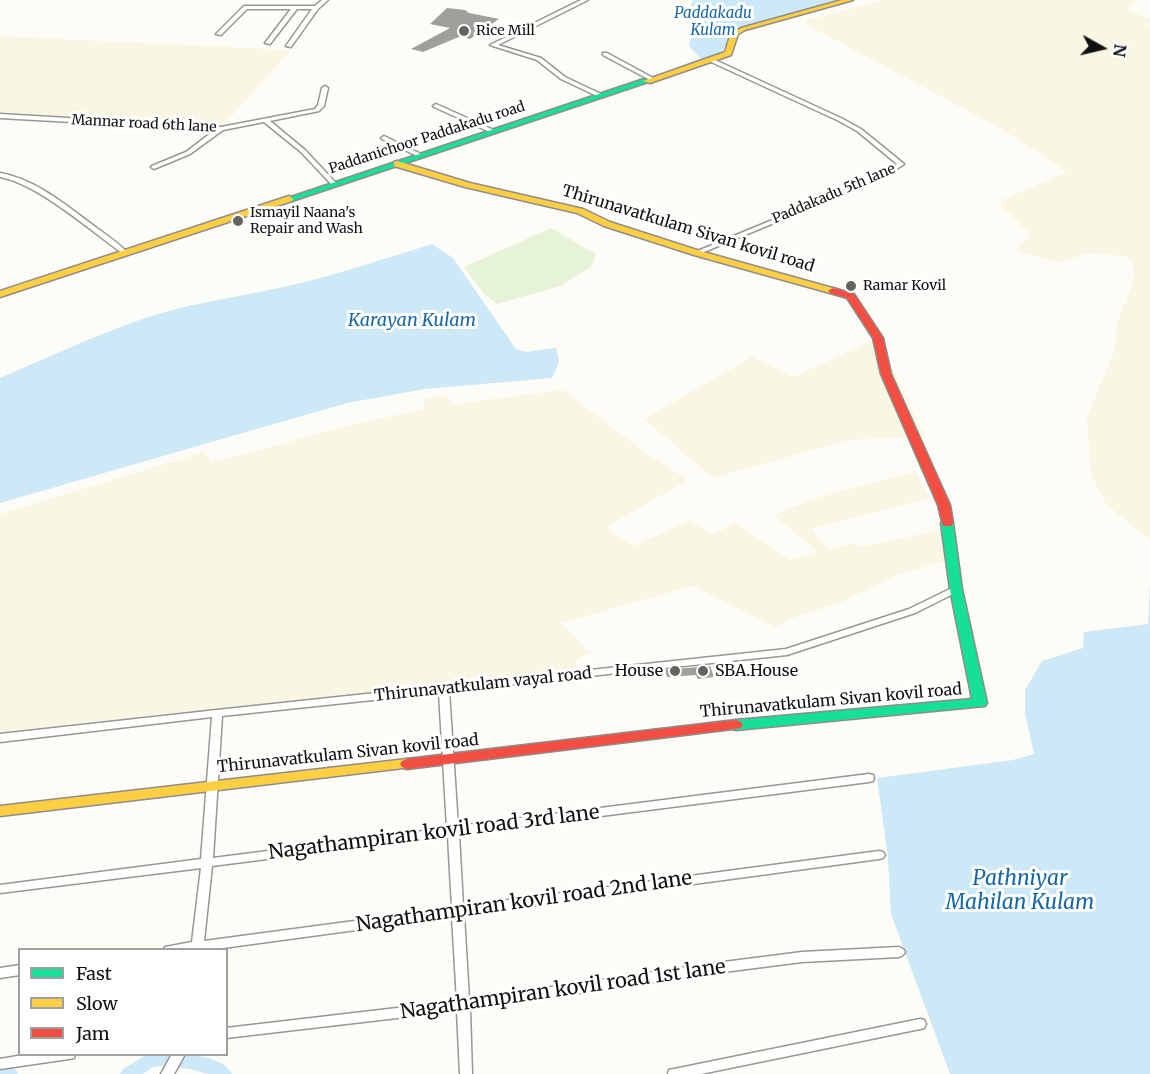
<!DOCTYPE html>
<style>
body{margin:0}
#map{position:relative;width:1150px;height:1074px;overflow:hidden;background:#fdfcf7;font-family:Merriweather,serif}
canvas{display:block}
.legend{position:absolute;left:18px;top:948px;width:210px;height:108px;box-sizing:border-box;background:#fff;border:2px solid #a0a0a0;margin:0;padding:8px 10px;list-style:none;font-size:18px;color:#111}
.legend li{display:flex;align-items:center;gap:12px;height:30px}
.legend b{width:30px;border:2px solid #a0a0a0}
.north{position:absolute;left:1072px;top:18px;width:60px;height:60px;-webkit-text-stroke:4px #fff;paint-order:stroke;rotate:98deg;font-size:16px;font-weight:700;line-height:24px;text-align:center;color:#111}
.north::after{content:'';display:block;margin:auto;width:21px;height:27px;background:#111;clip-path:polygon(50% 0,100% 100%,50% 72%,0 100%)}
</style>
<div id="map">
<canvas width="1150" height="1074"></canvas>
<ul class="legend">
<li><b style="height:8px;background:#16e098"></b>Fast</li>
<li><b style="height:8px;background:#ffcf43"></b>Slow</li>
<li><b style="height:8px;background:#f24e42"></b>Jam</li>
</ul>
<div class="north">N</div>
</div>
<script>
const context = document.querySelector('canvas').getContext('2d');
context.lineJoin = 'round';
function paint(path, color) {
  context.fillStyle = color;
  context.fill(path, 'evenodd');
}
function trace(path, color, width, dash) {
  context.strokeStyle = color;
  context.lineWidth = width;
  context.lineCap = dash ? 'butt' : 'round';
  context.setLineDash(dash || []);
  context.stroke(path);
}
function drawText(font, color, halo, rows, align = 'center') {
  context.font = font + ' Merriweather,serif';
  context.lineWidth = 6;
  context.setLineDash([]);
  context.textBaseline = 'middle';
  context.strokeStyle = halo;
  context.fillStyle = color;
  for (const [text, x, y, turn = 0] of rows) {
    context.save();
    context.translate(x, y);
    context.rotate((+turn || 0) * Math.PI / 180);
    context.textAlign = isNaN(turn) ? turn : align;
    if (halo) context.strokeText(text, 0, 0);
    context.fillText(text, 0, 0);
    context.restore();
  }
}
const farmland = new Path2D(`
 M884,0H1137L1127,10L1150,19V24L1147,25L1150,26V540L1106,504L1091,475L1087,417L1114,352L1118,321L1134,279L1133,262L1124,256L1088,253L1058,263L1016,250L1031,235L998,202L1067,172L1000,128L811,27L804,21Z
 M0,36L291,50L220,129L0,117Z
 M878,338L925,437L848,440L713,478L644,419L752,357L793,377Z
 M563,390L642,450L688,480L606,527L634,546L689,521L713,534L735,523L790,560L818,551L773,515L813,499L916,471L929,498L812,529L829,550L851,543L860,547L941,530L946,561L899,574L837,604L799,615L775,627L693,586L561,623L590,652L575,661L580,672L0,736V514L204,452L211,463L350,425L425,409L422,399L445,395L453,404Z`);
const green = new Path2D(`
 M551,228L596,254L591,267L560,286L497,304L483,293L464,267Z`);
const water = new Path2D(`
 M693,0H841L737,29L721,53L702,60L689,46L692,31C685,19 688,12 693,0Z
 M432,244L453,258L516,349L525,352L556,348L559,362L552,378L425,389L347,403L0,503V378C49,357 98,334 148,317C199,301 253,295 305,282C348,271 390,257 432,244Z
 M1150,583V1074H950L891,914L888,858L877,778L1013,760L1034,754L1025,714V690L1042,661L1083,648L1084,632L1148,624Z`);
const canal = new Path2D(`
 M148,1054C170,1054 220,1051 232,1074H208L190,1069L161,1066L153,1067L143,1074H120L123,1069Z
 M0,1060L15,1069L18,1074H0Z`);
const building = new Path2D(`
 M447,8L465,10L469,13L499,19L470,39L461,36L423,52L411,49L450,28L430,24Z
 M710,666L714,677L698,679L696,675L667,677L665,670Z`);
const street = new Path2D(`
 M322,0H328L318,9L291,47L286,46L312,9H297L270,44L265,43L291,9H247L221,35L216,34L244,6H315Z
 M581,0H588L498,45L541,58L565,77L603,95V97H599L561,79L537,60L490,45Z
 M603,53H607L655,79L650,80L603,55Z
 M709,59H713L843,119L861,129L904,164L883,178L699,254H695V252L879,176L897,164L857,131L839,121L709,61Z
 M325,86L328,88L324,106L319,111L270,121L305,150L336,183V185H332L301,152L264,122L223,130L190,154L154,169L151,167L152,166L186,152L215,130L0,118V114L221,127L315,109L318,105L322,88Z
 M436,104L496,131L497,132L492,133L434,107L433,106Z
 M384,136L423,155L424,156L419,157L382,139L381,138Z
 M0,173C35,179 66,205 94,226C105,234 117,242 127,252L124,254L122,253C90,230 38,184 0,177Z
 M956,586L959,587L961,589L959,591L915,613L787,655L449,691L458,826L869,774L873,775L874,778L873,781L869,782L459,834L463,906L879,851L883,852L885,855L883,858L879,859L464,915L469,999L708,964L802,952L899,947L903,949L905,952L903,955L899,957L802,962L708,974L470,1009L472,1074H460L457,1011L226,1038V1028L457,1001L452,917L208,950H163L165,947L192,942L201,868L0,893V885L201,859L212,717L0,742V734L217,710L786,649L909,609ZM439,693L447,828L213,858L222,716ZM448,836L452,908L204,941L212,866Z
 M20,965V975L0,978V968Z
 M920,1019L924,1020L926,1024L924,1028L920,1029L701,1074H668L669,1070L674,1069Z
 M29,1054H75L74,1058L69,1059L0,1069V1059Z
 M172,1054H185L174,1074H161Z`);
const fast = new Path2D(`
 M644,79L651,81L292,201L285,199Z
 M947,519L953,523L962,589L987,703L985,706L736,730L731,728L729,725L731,722L736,720L972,699L950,589L941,523Z`);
const slow = new Path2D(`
 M842,0H853L745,30L738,34L731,55L650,83L643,81L725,52L731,33L741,28Z
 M397,161L470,183L583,209L610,222L700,251L836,289L838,291L836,293H830L694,255L604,226L577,213L465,187L394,166V162Z
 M289,196L293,199L292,201L0,297V291Z
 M407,759L412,761L414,764L412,767L0,816V806Z`);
const jam = new Path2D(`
 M833,288L854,294L883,338L891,374L950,505L953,523L951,526H943L938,505L881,374L873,338L847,298L830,293L828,291Z
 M736,720L741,722L743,725L741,728L407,769L402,767L400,764L402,761L407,759Z`);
const markers = [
 [464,31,6,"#646362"],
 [238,221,6,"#646362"],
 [851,286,6,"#646362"],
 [675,671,6,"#646362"],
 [703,671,6,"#646362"]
];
const farPoinames = [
 ["Rice Mill",476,31],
 ["Ismayil Naana's",250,213],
 ["Repair and Wash",250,229],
 ["Ramar Kovil",863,286]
];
const farStreetnames = [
 ["Mannar road 6th lane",144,124,3],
 ["Paddanichoor Paddakadu road",427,138,-18],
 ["Paddakadu 5th lane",834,194,-23]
];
const farWaternames = [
 ["Paddakadu",713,14],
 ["Kulam",713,31]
];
const streetNames = [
 ["Thirunavatkulam Sivan kovil road",688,229,17],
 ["Thirunavatkulam vayal road",483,685,-6],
 ["Thirunavatkulam Sivan kovil road",831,701,-5],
 ["Thirunavatkulam Sivan kovil road",348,754,-6]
];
const poiNames = [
 ["House",663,671],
 ["SBA.House",715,671,"left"]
];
const waterNames = [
 ["Karayan Kulam",412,321]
];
const nearStreetnames = [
 ["Nagathampiran kovil road 3rd lane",434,833,-7],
 ["Nagathampiran kovil road 2nd lane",524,902,-8],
 ["Nagathampiran kovil road 1st lane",563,990,-8]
];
const nearWaternames = [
 ["Pathniyar",1020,879],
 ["Mahilan Kulam",1020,903]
];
paint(farmland, '#f9f7e4');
paint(green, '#e7f3d7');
paint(water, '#cde8f7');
paint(canal, '#cde8f7');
paint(building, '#a19f9c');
trace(street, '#979795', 3);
trace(fast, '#8e8d8b', 3);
trace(slow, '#8e8d8b', 3);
trace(jam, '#8e8d8b', 3);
paint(street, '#fffffe');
paint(fast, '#16e098');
paint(slow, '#ffcf43');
paint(jam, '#f24e42');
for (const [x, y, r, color] of markers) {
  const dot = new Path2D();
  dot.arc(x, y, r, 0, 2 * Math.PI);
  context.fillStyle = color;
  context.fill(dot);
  trace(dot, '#fff', 2);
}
drawText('14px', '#111', '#fff', farPoinames, 'left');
drawText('14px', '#111', '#fff', farStreetnames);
drawText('italic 15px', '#1768a6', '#fff', farWaternames);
drawText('16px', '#111', '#fff', streetNames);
drawText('16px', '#111', '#fff', poiNames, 'right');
drawText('italic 18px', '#1768a6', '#fff', waterNames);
drawText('20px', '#111', '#fff', nearStreetnames);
drawText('italic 21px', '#1768a6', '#fff', nearWaternames);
</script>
